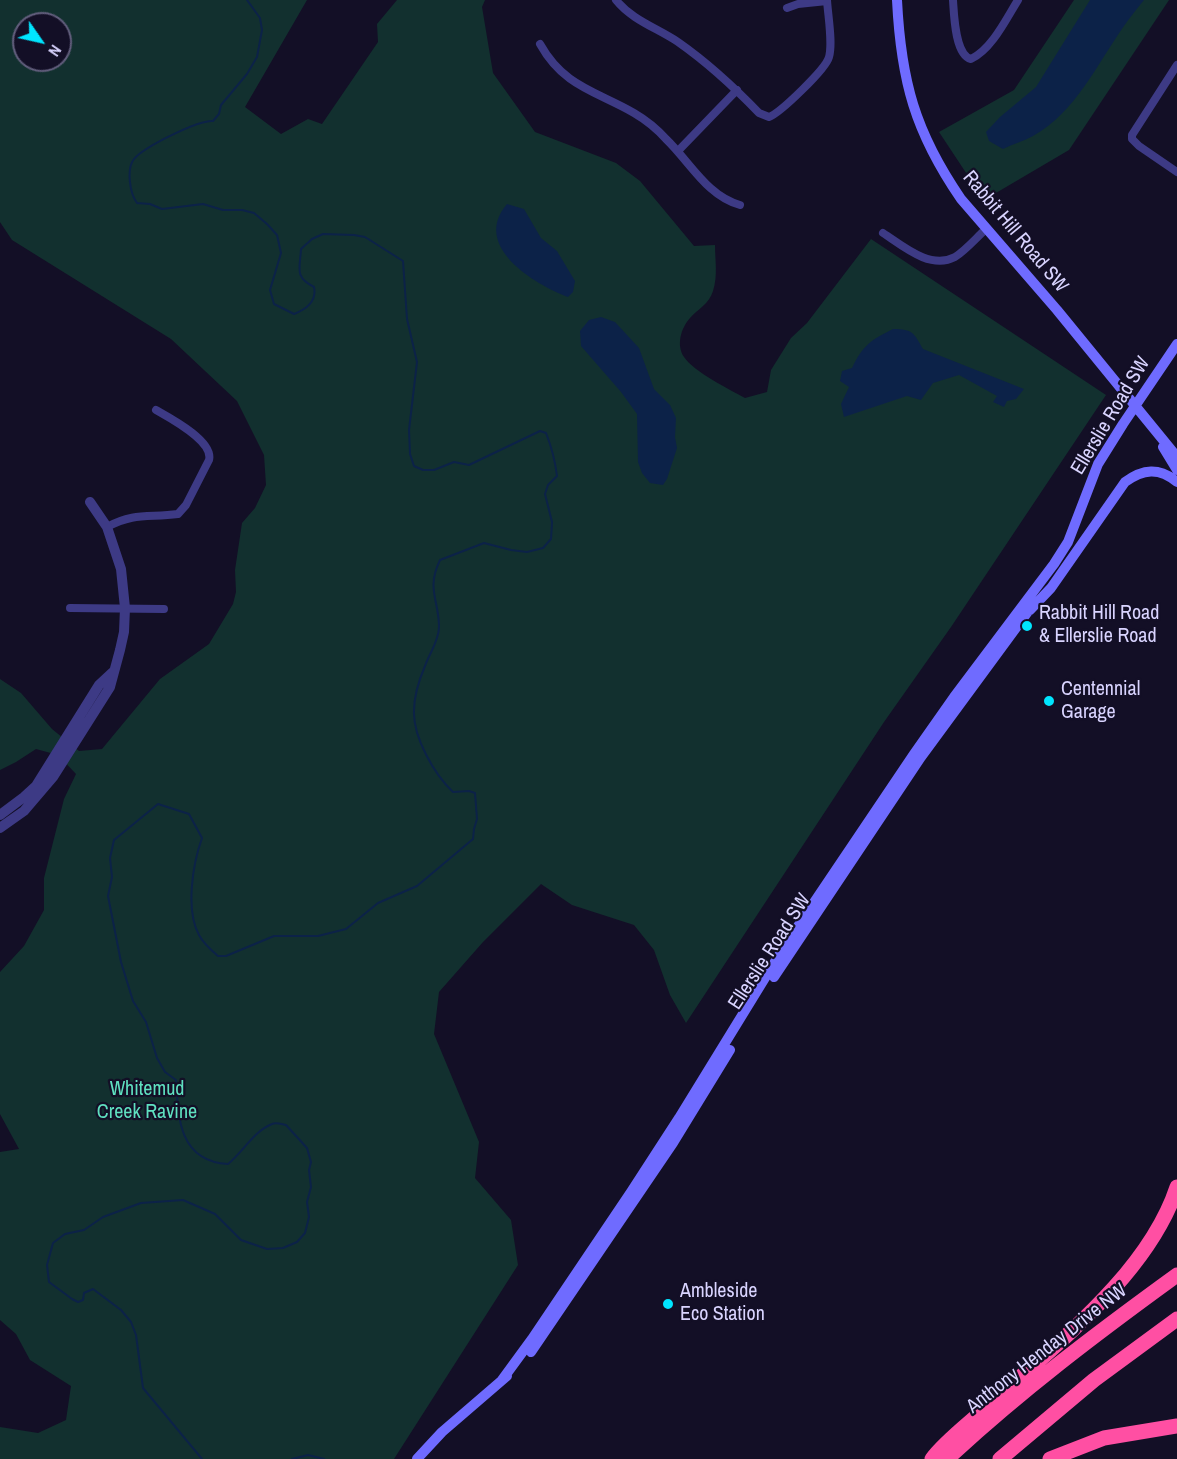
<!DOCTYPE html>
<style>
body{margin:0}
#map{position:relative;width:1177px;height:1459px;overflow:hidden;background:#130f26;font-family:"Archivo Narrow",sans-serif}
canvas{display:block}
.north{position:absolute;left:12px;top:12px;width:60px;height:60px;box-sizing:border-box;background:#130f26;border:2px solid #625e7d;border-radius:50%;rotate:124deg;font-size:16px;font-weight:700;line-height:24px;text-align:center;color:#d9d4ff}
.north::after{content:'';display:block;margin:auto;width:21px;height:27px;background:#00e5ff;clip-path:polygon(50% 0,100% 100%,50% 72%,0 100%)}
</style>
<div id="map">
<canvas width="1177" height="1459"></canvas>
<div class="north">N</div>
</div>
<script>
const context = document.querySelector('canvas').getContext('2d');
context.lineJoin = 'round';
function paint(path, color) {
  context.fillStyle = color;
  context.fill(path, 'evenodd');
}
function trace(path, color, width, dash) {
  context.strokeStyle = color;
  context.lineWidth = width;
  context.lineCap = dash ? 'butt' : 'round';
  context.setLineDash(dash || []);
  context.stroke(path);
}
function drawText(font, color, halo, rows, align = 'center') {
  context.font = font + ' "Archivo Narrow",sans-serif';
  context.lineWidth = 4.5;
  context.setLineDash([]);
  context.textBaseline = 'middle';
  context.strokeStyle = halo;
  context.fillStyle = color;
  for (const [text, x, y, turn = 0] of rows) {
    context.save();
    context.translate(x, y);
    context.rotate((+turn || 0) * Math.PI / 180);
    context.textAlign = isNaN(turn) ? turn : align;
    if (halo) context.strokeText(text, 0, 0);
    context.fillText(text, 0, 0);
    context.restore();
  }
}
const green = new Path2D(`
 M0,0H307L245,107L281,134L308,119L322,124L378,42L377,24L397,0H485L482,7L493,73L535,132L616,163L640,181L694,246L715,245C715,260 718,276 713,291C709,304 698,309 690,318C681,328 676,345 684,357C694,372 729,389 745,398L767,392L771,370L791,338L807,323L871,239L1106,395L951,627L884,722L686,1023L670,995L654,950L634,925L572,905L541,884L483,942L439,992L434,1034L479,1142L475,1178L511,1220L518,1265L394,1459H0V1427L38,1433L66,1420L71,1386L30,1360L16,1334L0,1320V1152L19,1149L0,1114V972L24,946L44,910V878L64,799L76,774L58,755L36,749L16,762L0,770V679L21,693L52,729L79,751L102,749L160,679L209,644L233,604L236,592L235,570L242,523L255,508L266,485L264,455L237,401L171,339L12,240L0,222ZM24,24H60V60H24Z
 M1074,0H1169L1069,150L984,200L939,132L1014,90Z`);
const water = new Path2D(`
 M1090,0H1144C1137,9 1130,17 1124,26C1097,64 1076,112 1033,136C1024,141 1013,144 1003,149L989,141L986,132L1000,117L1036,87Z
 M507,204L524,209L541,238L557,251L575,281L573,292L568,297C534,284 471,246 507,204Z
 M601,317L615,322L639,348L654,389L670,405L676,418L675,437L677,448L667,479L663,485L650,483L642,473L638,462L637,414L621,392L581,346L580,331L589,320Z
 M893,329C913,329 914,333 923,349L1024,389L1016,399L1007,401L1004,407L993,402L997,396L959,375L933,383L921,400L907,396L844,417L841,404L849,387L840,381L842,371L852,368C863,345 871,340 893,329Z`);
const stream = new Path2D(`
 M202,1459L143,1388L136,1335L131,1322L121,1310L93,1289L84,1293L83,1300L78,1302L72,1299L49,1282L47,1265L53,1243L65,1234L84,1230L103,1217L141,1203L183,1200L215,1214L241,1240L267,1249L283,1248L297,1242L305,1233L309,1217L307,1202L311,1187L309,1170L311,1162L307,1148L286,1125C281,1124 276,1122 272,1124C254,1131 243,1152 228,1164C179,1161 178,1118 176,1080L165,1072L157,1058L146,1022L133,1001L121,962L108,896L112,877L110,858L114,840L158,804L189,814L202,838C193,863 185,910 199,935C203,943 211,950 218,956H226L274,936H318L346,929L378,903L417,886L473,839L474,829L477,819L475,793L469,791L453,792C434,774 413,737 414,711C414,696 419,680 425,666C429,654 439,641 439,627C439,600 426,589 440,560L484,543L511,550L527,552L543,548L551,539L552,522L545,494L548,485L557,476C555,460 552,448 546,433L540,431L469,465L454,462L434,470H423L414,466L410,454L409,430L417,362L407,319L403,261L365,237L354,235L323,234L312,239L301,249C300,269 294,277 314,287C317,301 307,309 294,314L274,304L270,290L281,253L277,235L267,224L254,213L242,210H223L203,204L162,209L150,204L137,203C130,194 126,169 134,159C144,147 198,120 213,121L219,114L221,105L247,74L257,57L262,30L260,18L247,0
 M292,1459L308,1455L324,1459`);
const minor = new Path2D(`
 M616,0C632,20 657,28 678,42C708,63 734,87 759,113L769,117C780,113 826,69 829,57C833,43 828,16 827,0
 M953,0C954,15 955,55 971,59C992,49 1006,19 1018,0
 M787,8L798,4L827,1
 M540,44C564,87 596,91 634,113C646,120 657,129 666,139C690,162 707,196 740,205
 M1177,65L1132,135V139L1139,146L1177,172
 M678,151L737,90
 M883,233C903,246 930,270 955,257C966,250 976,238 986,229
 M107,527C135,512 149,518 178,514L186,505L209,460C214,441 170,418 156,410
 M70,608L164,609`);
const tertiary = new Path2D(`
 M0,815L24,797L36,786L99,685L113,672
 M0,828L24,811L53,777L110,687L120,650L124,632L125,608L121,569L107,527L90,502`);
const secondary = new Path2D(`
 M897,0C901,81 915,132 961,199L1057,310L1177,457
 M1163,447L1177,470
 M1030,610L1051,588L1125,482C1143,469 1159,467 1177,482
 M774,977L921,757L1032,606
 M531,1352L673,1143L730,1050
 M502,1380L532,1339L631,1192L679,1118L784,947L914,754L954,697L1054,564L1068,542L1098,464L1123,424L1177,344
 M417,1459L442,1432L507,1376`);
const motorway = new Path2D(`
 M932,1459C944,1442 972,1421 988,1406C1054,1345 1148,1275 1177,1187
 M947,1459C1019,1392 1097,1333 1177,1275
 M1000,1459L1094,1380L1177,1319
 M1050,1459L1104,1438L1177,1426`);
const markers = [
 [1027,626,6,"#00e5ff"],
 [1049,701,6,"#00e5ff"],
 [668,1304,6,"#00e5ff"]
];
const streetNames = [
 ["Rabbit Hill Road SW",1015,232,50],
 ["Ellerslie Road SW",1111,416,-59],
 ["Ellerslie Road SW",770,952,-57],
 ["Anthony Henday Drive NW",1047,1349,-38]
];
const poiNames = [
 ["Rabbit Hill Road",1039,614],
 ["& Ellerslie Road",1039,637],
 ["Centennial",1061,690],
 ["Garage",1061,713],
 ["Ambleside",680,1292],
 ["Eco Station",680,1315]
];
const parkNames = [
 ["Whitemud",147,1090],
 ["Creek Ravine",147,1113]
];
paint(green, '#12302f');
paint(water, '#0c2248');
trace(stream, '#0c2248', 2);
trace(minor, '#3d3a85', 8);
trace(tertiary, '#3d3a85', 10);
trace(secondary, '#6f6bff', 10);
trace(motorway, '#ff4fa3', 15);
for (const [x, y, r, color] of markers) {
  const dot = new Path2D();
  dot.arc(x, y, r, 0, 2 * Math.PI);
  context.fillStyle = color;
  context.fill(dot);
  trace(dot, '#130f26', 2);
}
drawText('20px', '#d9d4ff', '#130f26', streetNames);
drawText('20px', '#d9d4ff', '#130f26', poiNames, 'left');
drawText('20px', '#5fe0c0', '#130f26', parkNames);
</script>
